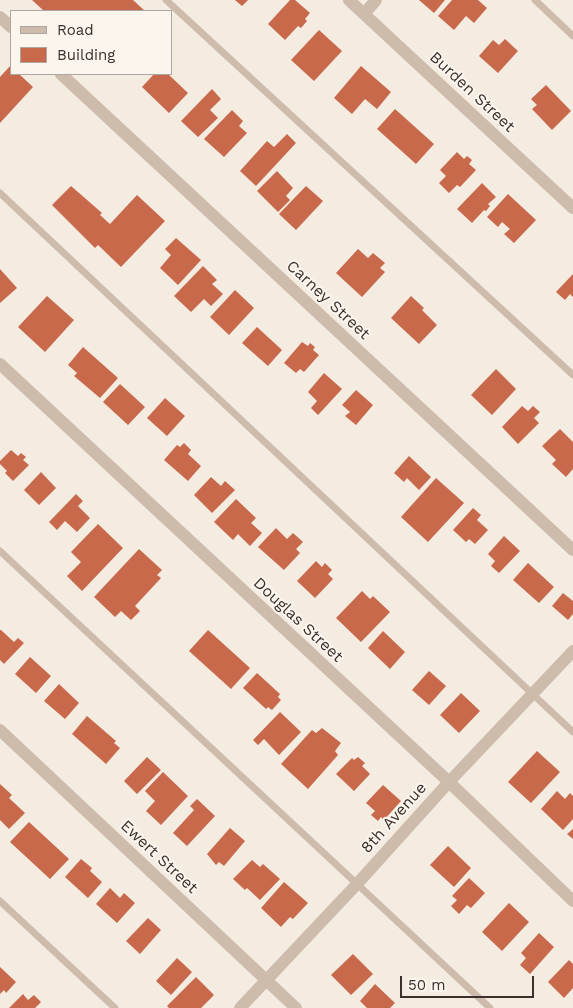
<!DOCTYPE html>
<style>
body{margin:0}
#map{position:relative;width:573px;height:1008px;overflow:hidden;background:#f4ebe1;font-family:"Work Sans",sans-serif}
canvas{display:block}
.legend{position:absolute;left:10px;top:10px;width:162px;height:65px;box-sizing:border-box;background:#fbf5ee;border:1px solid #aea6a0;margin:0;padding:6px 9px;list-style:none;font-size:15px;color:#3b302b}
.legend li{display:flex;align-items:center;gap:10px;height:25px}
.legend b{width:25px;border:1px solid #aea6a0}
.scale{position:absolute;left:400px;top:976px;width:134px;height:22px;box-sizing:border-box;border:2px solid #3b302b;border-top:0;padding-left:6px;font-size:15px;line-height:18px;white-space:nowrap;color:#3b302b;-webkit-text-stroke:4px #fbf5ee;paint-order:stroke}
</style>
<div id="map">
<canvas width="573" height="1008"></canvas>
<ul class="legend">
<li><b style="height:6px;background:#cdbbac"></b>Road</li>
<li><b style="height:14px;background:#c8694b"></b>Building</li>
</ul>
<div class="scale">50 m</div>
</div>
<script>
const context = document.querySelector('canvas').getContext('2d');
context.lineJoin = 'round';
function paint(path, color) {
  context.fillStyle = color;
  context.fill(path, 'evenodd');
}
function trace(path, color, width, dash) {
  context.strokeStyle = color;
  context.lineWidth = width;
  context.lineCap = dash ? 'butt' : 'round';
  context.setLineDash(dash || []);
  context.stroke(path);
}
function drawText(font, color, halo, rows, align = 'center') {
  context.font = font + ' "Work Sans",sans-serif';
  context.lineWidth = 4;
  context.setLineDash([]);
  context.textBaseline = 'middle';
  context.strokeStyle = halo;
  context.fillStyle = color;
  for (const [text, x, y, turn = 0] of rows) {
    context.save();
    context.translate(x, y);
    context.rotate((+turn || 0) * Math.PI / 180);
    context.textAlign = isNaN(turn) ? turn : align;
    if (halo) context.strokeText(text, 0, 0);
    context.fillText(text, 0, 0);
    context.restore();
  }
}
const building = new Path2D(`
 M32,0H133L145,11H44Z
 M235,0H248L242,6Z
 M290,0H295L310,13L305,19L307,21L301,28L298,26L285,40L268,24Z
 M419,0H445L434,13Z
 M452,0H478L487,8L474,23L466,16L454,30L438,16Z
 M319,30L342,51L314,81L291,60Z
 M505,39L518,51L498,73L479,56L493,40L499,45Z
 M11,65V74H19L33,87L0,123V77Z
 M361,66L391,92L377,109L365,99L352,114L334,98Z
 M154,74H168L188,93L169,113L142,87Z
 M546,85L571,111L552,130L532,109L537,105L531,99Z
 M212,89L221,99L210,110L218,118L198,137L181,121Z
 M395,109L434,144L416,164L377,129Z
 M232,110L243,121L239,126L247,133L224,157L204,139Z
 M287,134L296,143L256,186L240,171L267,141L274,147Z
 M457,152L464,159L467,156L472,160L469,164L476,170L460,187L457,185L449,193L439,183L446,176L440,170Z
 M277,171L293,188L286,196L290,200L278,212L257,191Z
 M482,183L496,197L488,204L490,206L486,211L484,210L472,223L457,209Z
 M71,186L102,213L100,215L110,224L137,195L165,221L121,267L98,245L95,248L52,205Z
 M306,186L323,201L296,230L279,214Z
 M508,194L536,220L514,243L504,234L510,229L502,222L498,227L487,217Z
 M176,238L201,260L178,285L160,268L171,255L165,249Z
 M358,249L368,258L373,253L385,263L380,268L385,272L362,297L336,273Z
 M203,266L217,280L212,284L223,294L211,306L204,299L191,312L174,296Z
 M0,269L17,288L0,303Z
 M573,274V297L570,294L565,300L556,292Z
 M235,290L254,308L229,335L210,317Z
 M47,296L74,320L45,352L18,327Z
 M411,296L424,308L422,310L437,325L419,344L391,318Z
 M257,327L282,350L268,366L242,343Z
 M302,342L308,346L310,343L315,347L313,350L319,355L304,372L300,369L296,373L284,363Z
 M83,347L118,378L100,398L74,376L77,373L68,365Z
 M496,369L516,389L492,415L471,395Z
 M324,373L342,389L318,415L311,408L317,401L308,392Z
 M120,384L145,407L128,425L103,402Z
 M356,390L373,405L356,425L345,416L350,412L342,405Z
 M165,398L185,416L167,436L147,418Z
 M522,406L528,411L533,406L540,412L534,418L539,423L518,444L502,427Z
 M560,429L573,442V469L566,477L552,464L556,460L542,446Z
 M184,443L191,450L188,454L201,466L188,481L164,460L177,445L180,447Z
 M11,450L18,456L21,453L26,457L23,460L29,465L13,481L5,473L7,471L0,464V461Z
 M409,456L431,477L419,490L407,478L404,482L394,473Z
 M41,472L56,488L39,505L24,490Z
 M211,477L221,486L225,481L235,490L212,513L194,495Z
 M436,478L464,503L428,542L401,517Z
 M76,494L83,501L78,506L90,518L77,532L65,521L57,530L49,522Z
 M236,499L256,518L251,523L262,533L250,546L238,534L233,540L214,522Z
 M473,508L481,515L477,520L488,530L475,544L469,539L466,542L453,530Z
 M98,524L123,548L82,591L67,576L81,562L71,552Z
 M276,528L287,539L293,533L303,542L296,549L300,553L284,570L258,547Z
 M504,536L520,551L499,573L491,566L495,561L488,554Z
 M139,549L162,570L157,575L161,578L135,606L140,611L131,620L121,611L115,617L94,597Z
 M316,561L322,567L325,563L332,570L328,574L333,579L315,598L297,581Z
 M528,563L554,587L539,603L513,580Z
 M362,591L370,599L373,596L390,612L361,642L336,618Z
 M563,593L573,601V614L568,620L552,606Z
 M0,630H1L14,642L18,638L24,643L4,664L0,660Z
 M208,630L250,668L231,689L189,651Z
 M383,631L405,652L390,669L368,648Z
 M30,657L51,676L36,693L15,674Z
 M429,671L446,686L429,705L412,690Z
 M257,673L280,694L278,697L281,700L272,710L268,707L266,709L243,688Z
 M59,684L79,703L65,719L44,701Z
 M461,693L480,711L459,733L440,715Z
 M280,712L301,732L279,755L264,739L258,745L253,740Z
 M87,716L116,741L114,743L120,748L106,764L72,734Z
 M322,728L341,743L335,751L338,755L308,789L281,764L312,730L316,733Z
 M537,751L560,772L531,803L508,782Z
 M147,757L161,770L137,794L124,781Z
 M358,757L365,763L362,766L370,774L354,791L336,774L352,758L354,760Z
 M163,772L188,796L161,825L146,811L155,801L145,791Z
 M0,784L12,795L9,798L25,813L9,829L0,820Z
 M383,785L401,801L384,820L381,817L378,821L371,815L375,811L366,803Z
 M557,791L565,799L570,793L573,796V819L563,830L541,809Z
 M197,799L215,816L187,846L173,833L194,810L190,806Z
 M29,822L69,859L50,879L10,842Z
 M230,828L245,841L224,866L219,862L216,865L207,854Z
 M573,829V839L567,834Z
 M448,846L471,868L454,887L430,865Z
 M81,859L92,868L90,871L102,882L88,898L65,877Z
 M252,860L260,867L263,864L280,879L260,900L247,888L245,890L233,879Z
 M469,878L485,893L471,908L467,905L459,914L451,906L457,900L452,896Z
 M284,882L308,903L293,919L290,917L281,927L261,908Z
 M110,888L120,898L124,893L135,903L117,923L96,904Z
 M509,903L529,922L502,951L482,932Z
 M148,918L161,930L140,954L126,941Z
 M539,933L554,947L530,974L520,965L526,958L521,953Z
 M353,954L373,974L351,995L331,975Z
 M177,958L192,972L171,995L156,981Z
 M569,960L573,964V988L564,998L548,982Z
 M0,967L16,982L6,993L4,990L0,994Z
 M196,977L214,995L201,1008H169L167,1006Z
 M375,984L395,1003L390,1008H367L360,1001Z
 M23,994L28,1000L34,995L41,1002L35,1008H9Z`);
const service = new Path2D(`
 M166,0L573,375
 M535,0L573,36
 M0,193L573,732
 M0,551L490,1008
 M0,901L115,1008`);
const minor = new Path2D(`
 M349,0L573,208
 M364,14L376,0
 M0,364L449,782L573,901
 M0,730L296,1008
 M240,1008L357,884L449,782L573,651`);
const tertiary = new Path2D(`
 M0,17L11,27
 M61,74L573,550`);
const streetNames = [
 ["Burden Street",472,92,43],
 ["Carney Street",328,300,43],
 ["Douglas Street",298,620,43],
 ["8th Avenue",394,818,-48],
 ["Ewert Street",159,857,43]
];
paint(building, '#c8694b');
trace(service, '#cdbbac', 7);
trace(minor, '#cdbbac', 12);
trace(tertiary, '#cdbbac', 12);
drawText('16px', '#3b302b', '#fbf5ee', streetNames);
</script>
